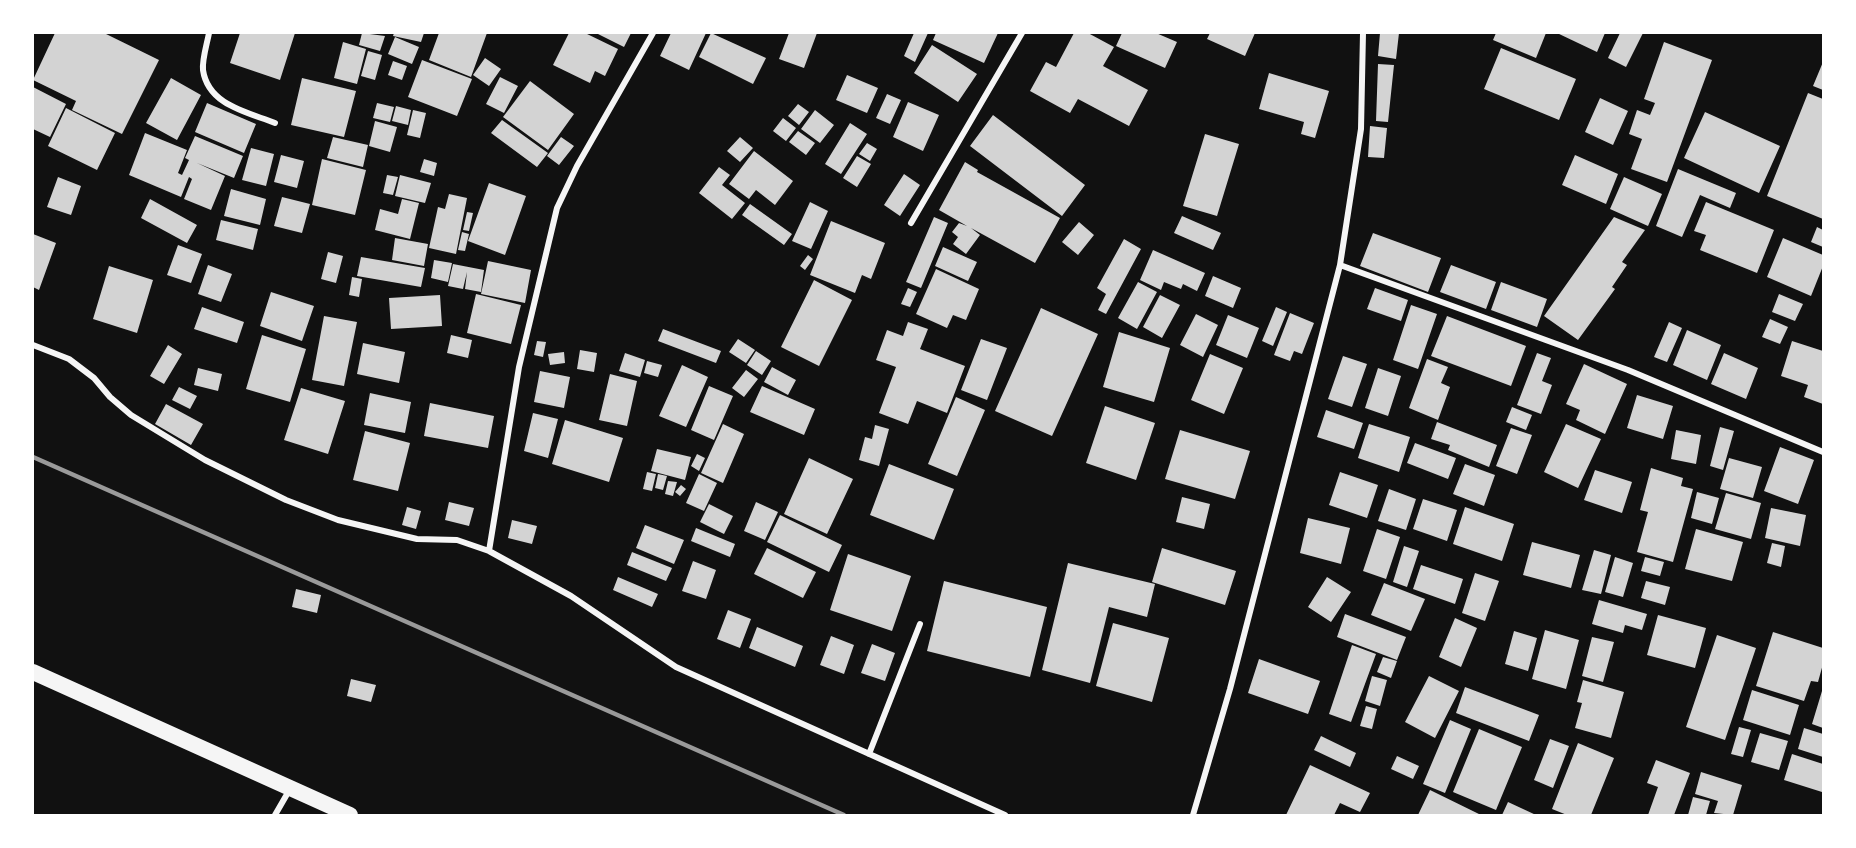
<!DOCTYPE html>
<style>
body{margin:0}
#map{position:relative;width:1856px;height:848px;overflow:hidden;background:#111;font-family:Poppins,sans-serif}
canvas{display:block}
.frame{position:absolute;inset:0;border:34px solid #fff;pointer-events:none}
</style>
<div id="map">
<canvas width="1856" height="848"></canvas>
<div class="frame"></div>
</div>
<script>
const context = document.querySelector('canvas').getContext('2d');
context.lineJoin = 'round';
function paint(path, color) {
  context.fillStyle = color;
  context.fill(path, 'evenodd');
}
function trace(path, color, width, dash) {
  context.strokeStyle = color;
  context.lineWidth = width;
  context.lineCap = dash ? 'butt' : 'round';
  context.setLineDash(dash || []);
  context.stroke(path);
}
const building = new Path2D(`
 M55,33H104L159,60L122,134L72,110L76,101L33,80Z
 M240,33H295L280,80L230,63Z
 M362,33L385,36L380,51L359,45Z
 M394,33H424L421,42L393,36Z
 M439,33H487L471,77L429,60Z
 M569,33H585L618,49L605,76L595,71L590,83L553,65Z
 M596,33H631L624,47Z
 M671,33H706L689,70L660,56Z
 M711,33L766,58L753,84L699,57Z
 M789,33H817L804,68L779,59Z
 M914,33H928L915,62L904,56Z
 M936,33H998L984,63L933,40Z
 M1074,33H1088L1114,47L1103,66L1148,90L1129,126L1078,99L1070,113L1030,91L1046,62L1056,67Z
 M1122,33H1156L1177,42L1165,68L1116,46Z
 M1210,33H1255L1245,56L1207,39Z
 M1380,33H1399L1396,59L1378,56Z
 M1496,33H1546L1536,58L1493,40Z
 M1557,33H1605L1597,52Z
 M1620,33H1643L1626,67L1608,58Z
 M395,37L419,47L412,64L388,54Z
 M343,42L366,49L357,84L334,78Z
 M1664,42L1712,60L1667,182L1631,169L1642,139L1629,134L1637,110L1650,115L1655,103L1644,99Z
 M932,45L977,74L958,102L914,73Z
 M1501,48L1576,79L1559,120L1484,89Z
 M368,51L382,55L375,80L361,76Z
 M485,58L501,69L489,86L473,75Z
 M422,60L472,79L457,116L408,97Z
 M393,61L407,66L402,80L388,75Z
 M1823,62V90L1813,86Z
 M1378,64L1394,65L1388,122L1376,121Z
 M1269,73L1329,91L1315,138L1301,134L1304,122L1259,109Z
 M847,75L878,88L867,113L836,100Z
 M500,77L518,86L504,113L486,104Z
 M171,78L201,95L177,140L146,123Z
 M302,78L356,91L344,137L291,125Z
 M530,81L574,114L548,150L503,117Z
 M33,87L66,104L50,137L33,129Z
 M1808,93L1823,99V219L1767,196Z
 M887,94L901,100L890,124L876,118Z
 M1600,98L1628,111L1613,145L1585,132Z
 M908,102L939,115L923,151L893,137Z
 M207,103L256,124L244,153L195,132Z
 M377,103L394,107L390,122L373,118Z
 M798,104L809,112L799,125L788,116Z
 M396,106L411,110L408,125L392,121Z
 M66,108L115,133L97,170L48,146Z
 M413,110L426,113L420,138L407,135Z
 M815,110L834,125L820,143L801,129Z
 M1705,112L1780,146L1759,193L1684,158Z
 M993,115L1085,185L1062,216L970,146Z
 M783,118L796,128L786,141L773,131Z
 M502,120L548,153L537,167L491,133Z
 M375,121L397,127L390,152L369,146Z
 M850,123L867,134L841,174L825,164Z
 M1370,126L1387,128L1384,158L1368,157Z
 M798,131L815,143L806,155L789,142Z
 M145,133L187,150L178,173L182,175L189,160L185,158L195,136L243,156L234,178L197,163L225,176L211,210L184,199L192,179L189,177L181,197L129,175Z
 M1205,134L1239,144L1217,216L1183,206Z
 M333,137L368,145L363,167L327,158Z
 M561,137L574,146L559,165L547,156Z
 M740,137L753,148L740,162L727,151Z
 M867,143L877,149L870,161L859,154Z
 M251,148L274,154L266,186L242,180Z
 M754,151L793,181L775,205L756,190L749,199L729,184Z
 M281,155L304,161L297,188L274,182Z
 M1575,155L1618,174L1606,204L1562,185Z
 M857,156L871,164L857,187L843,178Z
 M322,159L366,170L355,215L312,205Z
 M424,159L437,163L434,176L420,172Z
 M965,162L978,170L977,172L1060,218L1035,263L971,228L980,235L966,254L953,244L958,237L952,232L959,223L967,226L939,210Z
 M719,167L730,175L722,185L745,203L732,219L699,193Z
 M1678,169L1736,193L1730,208L1700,195L1682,237L1656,226Z
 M904,174L920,185L900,216L884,205Z
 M387,175L398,177L393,195L383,193Z
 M400,175L431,183L425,203L395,196Z
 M58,177L81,186L71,215L47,207Z
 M1624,177L1662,194L1648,226L1610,209Z
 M489,183L526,196L505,255L468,241Z
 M231,189L266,199L260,225L224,216Z
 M449,194L467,198L456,254L429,248L438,207L445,209Z
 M282,197L310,204L302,233L274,226Z
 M150,199L197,225L187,243L141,218Z
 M402,199L419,203L410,239L375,230L380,209L398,214Z
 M810,202L828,211L811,249L792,241Z
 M1706,202L1774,230L1757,273L1700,250L1706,235L1694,231Z
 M750,204L792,234L784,245L742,215Z
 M467,212L473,213L469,231L463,230Z
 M1182,216L1221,233L1213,250L1174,233Z
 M934,217L948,223L921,288L906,282Z
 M1614,217L1645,230L1622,262L1627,265L1612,287L1615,289L1578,340L1544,316Z
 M221,220L258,229L253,250L216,240Z
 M831,221L885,243L871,279L862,275L855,293L810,275Z
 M1079,222L1094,235L1078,255L1062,242Z
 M1817,227L1823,230V247L1811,242Z
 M462,232L469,234L465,251L458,250Z
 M1373,233L1441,258L1428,292L1360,266Z
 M33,234L56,243L39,290L33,287Z
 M395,238L428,244L424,266L392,260Z
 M1783,238L1823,255V266L1811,296L1767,277Z
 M1124,239L1141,249L1106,314L1098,310L1106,294L1097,288Z
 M178,245L202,254L191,283L167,275Z
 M943,247L977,262L968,281L935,266Z
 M1153,250L1205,273L1197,291L1183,284L1181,289L1164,282L1161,290L1140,280Z
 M328,252L343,256L336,283L321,279Z
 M808,255L813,259L805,270L800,266Z
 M361,257L425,268L421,287L357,276Z
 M434,260L452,263L448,282L431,278Z
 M488,261L531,270L525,303L481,294Z
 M453,264L484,270L481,292L465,289L467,272L463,289L448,286Z
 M208,265L232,274L221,302L198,294Z
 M1451,265L1496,282L1486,309L1440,292Z
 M109,266L153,280L137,333L93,319Z
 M936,269L979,289L966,320L953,315L947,328L916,314Z
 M1213,276L1241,288L1233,308L1205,296Z
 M352,277L362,279L359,297L349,295Z
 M814,280L852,300L819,366L781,347Z
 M1138,282L1157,292L1137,329L1118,318Z
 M1501,282L1547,299L1537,327L1491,310Z
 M908,288L917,292L910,307L901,304Z
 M1375,288L1408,300L1401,321L1367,309Z
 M271,292L314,306L302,341L260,326Z
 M476,294L521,305L511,344L467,333Z
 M1779,294L1803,304L1795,321L1772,312Z
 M440,295L442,326L391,329L389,298Z
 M1160,295L1180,305L1162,338L1143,327Z
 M1411,305L1437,314L1418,369L1393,360Z
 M202,307L244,322L237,343L194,329Z
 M1276,307L1287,312L1273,346L1262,341Z
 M1041,308L1098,334L1052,436L995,411Z
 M1290,313L1314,323L1302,354L1294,351L1290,361L1274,355Z
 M1196,314L1218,325L1203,357L1180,345Z
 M1228,315L1259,328L1247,358L1216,345Z
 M324,316L357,322L344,386L312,380Z
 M1447,316L1526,346L1511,386L1431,356Z
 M1770,319L1788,327L1780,344L1762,337Z
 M908,322L928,329L920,349L965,366L947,413L917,401L908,424L879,413L896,367L876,360L887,330L903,336Z
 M1669,322L1682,328L1667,362L1654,357Z
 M663,329L721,351L716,363L658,341Z
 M1687,330L1721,345L1707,380L1673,365Z
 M1119,332L1170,348L1154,402L1103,387Z
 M262,335L306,349L290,402L246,389Z
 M451,335L472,340L468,358L447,353Z
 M738,339L755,350L746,363L729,352Z
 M981,339L1007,348L987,400L961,390Z
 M537,341L546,342L543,357L534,355Z
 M1792,341L1823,351V404L1804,397L1808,385L1781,376Z
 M363,343L405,352L399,383L357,374Z
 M168,345L182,354L164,384L150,376Z
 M580,350L597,353L594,372L577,369Z
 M756,351L771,361L762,375L747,365Z
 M564,352L565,363L550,365L548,354Z
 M625,353L645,360L640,377L619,371Z
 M1537,353L1551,358L1542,381L1552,385L1541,414L1517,405Z
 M1724,353L1758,368L1746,399L1711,384Z
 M1210,354L1243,368L1224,414L1191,400Z
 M1343,356L1367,364L1352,407L1328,399Z
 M1427,359L1448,367L1441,383L1450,387L1438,420L1409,408Z
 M647,361L662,365L658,377L644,373Z
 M1584,364L1627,384L1605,434L1576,420L1580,410L1566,404Z
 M682,365L708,377L686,427L659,416Z
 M772,367L796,380L788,395L764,382Z
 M198,368L222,374L218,391L194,385Z
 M1378,368L1401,376L1388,416L1365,408Z
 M746,370L758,379L744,397L732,388Z
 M540,371L570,377L564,408L534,402Z
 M610,374L637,381L627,426L599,420Z
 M709,386L733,396L714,440L691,430Z
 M762,386L815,409L804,435L750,412Z
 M179,387L197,396L190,409L172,400Z
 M301,388L345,401L328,454L284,440Z
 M370,393L411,402L405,433L364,425Z
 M1637,395L1673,406L1663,439L1627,428Z
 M956,397L985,410L957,476L928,464Z
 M430,403L494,416L488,448L424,436Z
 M166,404L203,424L191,445L155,424Z
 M1105,406L1155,423L1136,480L1086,463Z
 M1512,407L1532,415L1526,430L1506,422Z
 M1326,410L1363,423L1354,449L1317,437Z
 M533,413L558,419L548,458L524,451Z
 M565,420L623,438L609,482L552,464Z
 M1437,422L1497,445L1489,467L1448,450L1450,445L1431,439Z
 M723,424L744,434L723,483L701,473Z
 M1369,424L1410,437L1399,472L1358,458Z
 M1566,424L1601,439L1578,488L1544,472Z
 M875,425L889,429L879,466L859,460L865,437L872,439Z
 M1720,427L1734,431L1723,470L1710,466Z
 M1511,428L1532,435L1517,474L1496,466Z
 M1180,430L1250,451L1235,499L1165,479Z
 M1676,430L1701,435L1696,464L1671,459Z
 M365,431L410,443L398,491L353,480Z
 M1415,443L1456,458L1448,479L1407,463Z
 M1780,447L1814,460L1798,504L1764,491Z
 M657,449L691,457L685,480L651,471Z
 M697,454L705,458L699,471L691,466Z
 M809,458L853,479L827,534L784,514Z
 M1729,458L1762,467L1753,498L1720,489Z
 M889,464L954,489L934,540L870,515Z
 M1465,464L1495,475L1484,506L1453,494Z
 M1651,468L1683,478L1681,486L1693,489L1673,562L1637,552L1648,512L1640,510Z
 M1595,470L1632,482L1622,513L1584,500Z
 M647,472L656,474L652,491L643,489Z
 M1340,472L1378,485L1367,518L1329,505Z
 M658,474L667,476L663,490L655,488Z
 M699,474L717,483L704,511L686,503Z
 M668,481L677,482L673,496L665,494Z
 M681,485L686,489L680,496L675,492Z
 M1389,489L1416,499L1406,530L1378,521Z
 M1697,492L1719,498L1712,524L1691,518Z
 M1726,493L1761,503L1751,539L1715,529Z
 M1182,497L1210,504L1204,529L1176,522Z
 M1423,499L1457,510L1447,541L1413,529Z
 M449,502L474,508L469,526L445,520Z
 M756,502L778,512L765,540L744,531Z
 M709,504L733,516L724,534L700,522Z
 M407,507L421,511L416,529L402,525Z
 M1465,507L1514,524L1502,561L1453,544Z
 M1771,508L1806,515L1800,546L1765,538Z
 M780,515L842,545L829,572L767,542Z
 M1308,518L1350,528L1341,564L1300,553Z
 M512,520L537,526L532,544L508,538Z
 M645,525L684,540L674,564L636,548Z
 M696,528L735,544L730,557L691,541Z
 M1377,529L1400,537L1386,579L1363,571Z
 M1696,529L1743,542L1732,581L1685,569Z
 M1532,542L1580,555L1571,588L1523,575Z
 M1772,543L1785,546L1781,567L1767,563Z
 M1404,546L1419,551L1407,587L1393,582Z
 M767,548L816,572L803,598L754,574Z
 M1162,548L1236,571L1225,605L1152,582Z
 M1594,550L1611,555L1601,594L1582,590Z
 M632,552L672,568L666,581L627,565Z
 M848,554L911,576L892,631L830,610Z
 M1615,557L1633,563L1623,597L1605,592Z
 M1645,557L1664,562L1660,576L1641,571Z
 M693,561L716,570L706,599L682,591Z
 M1068,563L1155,584L1147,617L1109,607L1090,683L1042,670Z
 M1421,565L1463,579L1455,604L1413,589Z
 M1475,573L1499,581L1485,621L1462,613Z
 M618,577L658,594L652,607L613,590Z
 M1327,577L1351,592L1331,622L1308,607Z
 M944,581L1047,607L1030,677L927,651Z
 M1646,581L1670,587L1665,605L1641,598Z
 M1384,583L1425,599L1411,631L1371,615Z
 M296,589L321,595L317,613L292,607Z
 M1599,600L1647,614L1642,630L1625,625L1623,633L1592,624Z
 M728,610L751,619L740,648L717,639Z
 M1345,614L1406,637L1397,660L1337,637Z
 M1658,615L1706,628L1695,668L1647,655Z
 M1455,618L1477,628L1461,667L1439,657Z
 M1113,623L1169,638L1152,702L1096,686Z
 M757,627L803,646L795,667L749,648Z
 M1545,630L1579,640L1566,689L1532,679Z
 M1514,631L1537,638L1528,671L1505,664Z
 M1773,632L1823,648V664L1818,682L1811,681L1804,701L1756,686Z
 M1717,635L1756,648L1725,740L1686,727Z
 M831,636L854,645L844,674L820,665Z
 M1592,637L1614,642L1603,682L1582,676Z
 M872,644L895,653L885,681L861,673Z
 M1352,645L1376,654L1351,722L1329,714Z
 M1383,657L1397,661L1391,678L1377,672Z
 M1259,659L1320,681L1308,714L1248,693Z
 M1372,676L1387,680L1380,706L1365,701Z
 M1429,676L1459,691L1435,738L1405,722Z
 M351,679L376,685L371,702L347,696Z
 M1583,680L1624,692L1611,738L1575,728L1582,703L1577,702Z
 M1465,687L1539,715L1529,741L1456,713Z
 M1752,690L1799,705L1790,735L1743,720Z
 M1822,691H1823V728L1812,724Z
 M1366,706L1377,709L1372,729L1360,726Z
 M1450,720L1471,729L1445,793L1423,784Z
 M1739,727L1751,730L1743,757L1731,754Z
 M1804,728L1823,734V757L1798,749Z
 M1479,729L1522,747L1496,810L1453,792Z
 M1760,733L1788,741L1779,770L1751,762Z
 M1321,736L1356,753L1350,767L1314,750Z
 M1550,739L1569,746L1553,788L1534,780Z
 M1578,743L1614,758L1591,815H1567L1552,809Z
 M1792,754L1823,764L1822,792L1784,780Z
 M1397,756L1419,766L1413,779L1391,769Z
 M1656,760L1690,773L1674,815H1648L1658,787L1647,783Z
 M1310,765L1370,793L1360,812L1340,803L1334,815H1286Z
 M1701,772L1742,785L1733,815L1714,813L1718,801L1695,794Z
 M1430,790L1481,815H1418Z
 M1693,797L1710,801L1706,815H1688Z
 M1508,802L1536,815H1502Z`);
const minor = new Path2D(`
 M209,33C207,44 202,59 203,70C208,105 247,112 275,123
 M911,223L1022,33
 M1340,265L1628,370L1823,452
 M33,345L69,359L94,378L110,397L131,415L205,460L286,500L338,520L417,539L457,540L489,551L571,596L676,667L1005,815
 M489,551L519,367L557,208L577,166L653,33
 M869,754L920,624
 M275,815L290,789
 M1193,815L1230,689L1340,265L1361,129L1363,33`);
const trunk = new Path2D(`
 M33,672L350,815`);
const rail = new Path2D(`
 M33,457L844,815`);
paint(building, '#d3d3d3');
trace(minor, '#f5f5f5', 6);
trace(trunk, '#f5f5f5', 16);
trace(rail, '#9a9a9a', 4.5);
</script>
